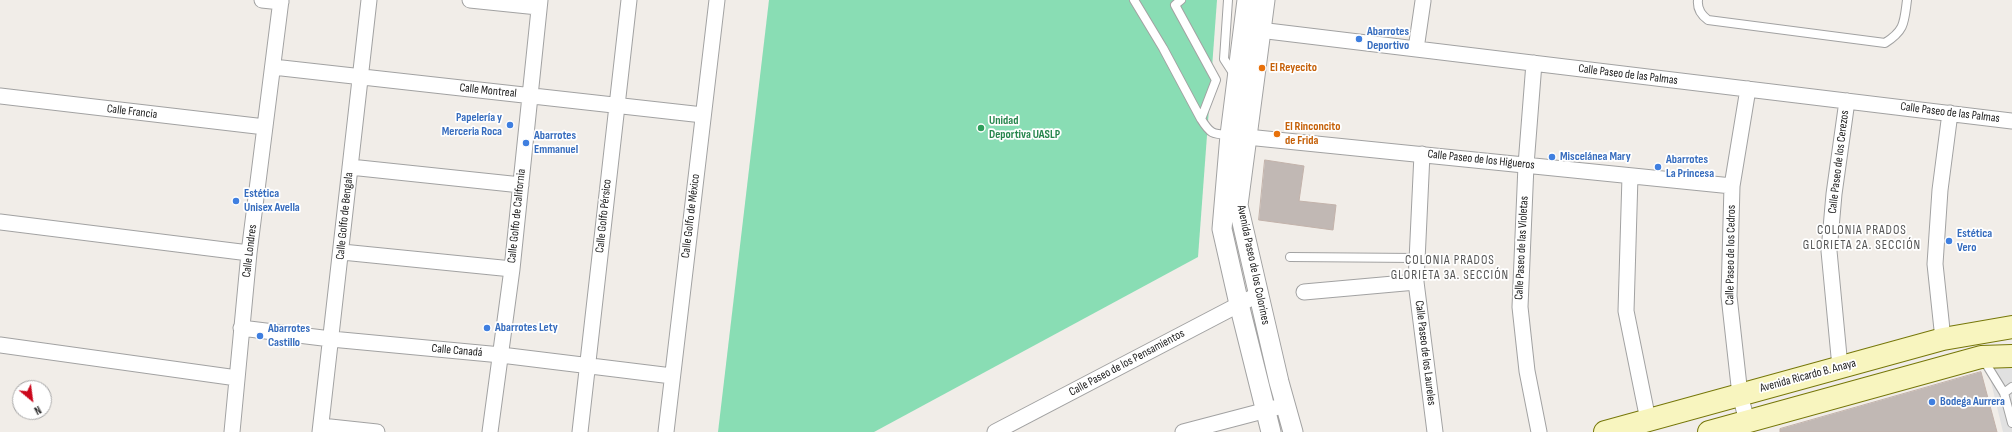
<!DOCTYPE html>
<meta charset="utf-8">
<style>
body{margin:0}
#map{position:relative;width:2012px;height:432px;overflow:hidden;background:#f1ede8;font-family:"Sofia Sans Condensed",sans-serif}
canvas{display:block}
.north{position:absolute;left:12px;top:380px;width:40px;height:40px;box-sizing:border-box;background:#fff;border:1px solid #a6a6a6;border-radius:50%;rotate:151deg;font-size:11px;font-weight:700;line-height:16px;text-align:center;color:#212121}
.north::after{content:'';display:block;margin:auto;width:14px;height:18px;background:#cb071b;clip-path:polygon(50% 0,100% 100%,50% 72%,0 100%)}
</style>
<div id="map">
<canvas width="2012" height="432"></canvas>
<div class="north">N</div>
</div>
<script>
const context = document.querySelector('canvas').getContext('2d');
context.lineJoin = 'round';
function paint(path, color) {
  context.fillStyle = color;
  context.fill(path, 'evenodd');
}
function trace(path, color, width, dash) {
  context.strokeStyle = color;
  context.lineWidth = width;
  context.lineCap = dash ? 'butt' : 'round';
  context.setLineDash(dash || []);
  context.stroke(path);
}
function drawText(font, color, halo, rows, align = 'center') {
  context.font = font + ' "Sofia Sans Condensed",sans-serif';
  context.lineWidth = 3.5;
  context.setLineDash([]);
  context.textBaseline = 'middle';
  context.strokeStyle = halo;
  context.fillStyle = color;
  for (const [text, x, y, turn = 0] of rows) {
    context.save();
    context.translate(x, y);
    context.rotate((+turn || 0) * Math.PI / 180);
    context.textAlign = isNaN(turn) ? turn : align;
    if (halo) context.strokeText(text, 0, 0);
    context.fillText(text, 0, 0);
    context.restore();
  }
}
const pitch = new Path2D(`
 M769,0H1217L1198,257L874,432H718Z`);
const parking = new Path2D(`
 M1987,365L2012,367V432H2003Z`);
const building = new Path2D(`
 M1265,160L1304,166L1299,201L1336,205L1333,230L1259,220Z
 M1981,372L1997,432H1780V429Z`);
const service = new Path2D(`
 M1134,0L1163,48L1201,119L1216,80L1175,5L1181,0
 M1228,0L1224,59L1235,76
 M1698,0C1697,9 1701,15 1708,20L1885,43C1905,30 1904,23 1907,0
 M1201,119C1211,135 1213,134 1230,135
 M1290,257L1416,258
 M1983,359L2004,393
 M2012,387L2004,393L2012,423`);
const minor = new Path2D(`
 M262,0L281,2
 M470,0L538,7
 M1251,29L2012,121
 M1416,49L1423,1
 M1534,63L1526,165L1520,307L1527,371L1539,432
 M273,67L703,115
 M0,96L265,127
 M1237,136L1732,186
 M1422,154L1416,282L1435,432
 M350,167L521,185
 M1630,176L1626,311L1648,420
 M0,222L249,253
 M342,252L512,269
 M1304,292L1416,282
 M241,328L331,339L501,355L672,376
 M1943,339L1935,264L1940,190L1950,113
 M0,345L237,378
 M1840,367L1829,251L1834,194L1847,101
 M1747,421L1740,395L1729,296L1732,186L1748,89
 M321,426L377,432
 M232,432L249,253L281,0
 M320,432L369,0
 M490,432L512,269L540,0
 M580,432L629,0
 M666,432L717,0
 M995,432L1259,294
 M1183,432L1286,405`);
const tertiary = new Path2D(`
 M1247,0L1230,135L1222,229L1239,304L1271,432
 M1265,0L1238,205L1279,382L1293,432`);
const secondary = new Path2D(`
 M1605,432L1943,339L2012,327
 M1709,432L1981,357L2012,356`);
const markers = [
 [1359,39,4,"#3f7fe0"],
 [1262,68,4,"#e8710a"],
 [510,125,4,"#3f7fe0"],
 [981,128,4,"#2e9e5b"],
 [1277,134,4,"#e8710a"],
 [526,143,4,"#3f7fe0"],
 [1552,157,4,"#3f7fe0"],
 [1658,167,4,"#3f7fe0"],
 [236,201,4,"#3f7fe0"],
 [1949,241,4,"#3f7fe0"],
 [487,328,4,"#3f7fe0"],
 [260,336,4,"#3f7fe0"],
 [1932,402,4,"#3f7fe0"]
];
const shopNames = [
 ["Abarrotes",1367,32],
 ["Deportivo",1367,46],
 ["Papelería y",502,118,"right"],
 ["Merceria Roca",502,132,"right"],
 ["Abarrotes",534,136],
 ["Emmanuel",534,150],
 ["Miscelánea Mary",1560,157],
 ["Abarrotes",1666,160],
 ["La Princesa",1666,174],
 ["Estética",244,194],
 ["Unisex Avella",244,208],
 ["Estética",1957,234],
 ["Vero",1957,248],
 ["Abarrotes Lety",495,328],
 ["Abarrotes",268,329],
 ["Castillo",268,343],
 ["Bodega Aurrera",1940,402]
];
const foodNames = [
 ["El Reyecito",1270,68],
 ["El Rinconcito",1285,127],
 ["de Frida",1285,141]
];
const streetNames = [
 ["Calle Paseo de las Palmas",1628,75,7],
 ["Calle Montreal",488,91,6],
 ["Calle Francia",132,112,7],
 ["Calle Paseo de las Palmas",1950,113,7],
 ["Calle Paseo de los Higueros",1481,160,6],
 ["Calle Paseo de los Cerezos",1839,162,-83],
 ["Calle Golfo de Bengala",345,216,-84],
 ["Calle Golfo de California",517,216,-84],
 ["Calle Golfo Pérsico",604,216,-84],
 ["Calle Golfo de México",691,216,-83],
 ["Calle Paseo de las Violetas",1522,248,-87],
 ["Calle Londres",250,251,-83],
 ["Calle Paseo de los Cedros",1731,255,-89],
 ["Avenida Paseo de los Colorines",1253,265,78],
 ["Calle Canadá",457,351,5],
 ["Calle Paseo de los Laureles",1425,353,83],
 ["Calle Paseo de los Pensamientos",1127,363,-28],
 ["Avenida Ricardo B. Anaya",1808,376,-15]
];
const leisureNames = [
 ["Unidad",989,121],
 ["Deportiva UASLP",989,135]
];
const neighbourhoodNames = [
 ["COLONIA PRADOS",1862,231],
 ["GLORIETA 2A. SECCIÓN",1862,246],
 ["COLONIA PRADOS",1450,261],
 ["GLORIETA 3A. SECCIÓN",1450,276]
];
paint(pitch, '#89ddb4');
paint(parking, '#e1e1e1');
paint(building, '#c1b8b4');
trace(building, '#c2b2aa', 1);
trace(service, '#a2a2a2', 10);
trace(minor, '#a2a2a2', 17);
trace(tertiary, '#a2a2a2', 21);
trace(secondary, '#767709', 24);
trace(service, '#fff', 8);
trace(minor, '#fff', 15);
trace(tertiary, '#fff', 19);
trace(secondary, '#f8f5bf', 22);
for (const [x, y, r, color] of markers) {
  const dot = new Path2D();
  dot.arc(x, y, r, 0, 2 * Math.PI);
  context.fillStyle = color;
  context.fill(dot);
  trace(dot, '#fff', 1.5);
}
drawText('bold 12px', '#366cbe', '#fff', shopNames, 'left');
drawText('bold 12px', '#c56008', '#fff', foodNames, 'left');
drawText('12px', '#212121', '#fff', streetNames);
drawText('bold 12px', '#27864d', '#fff', leisureNames, 'left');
context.letterSpacing = '1px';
drawText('13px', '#545454', '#fff', neighbourhoodNames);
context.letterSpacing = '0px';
</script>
